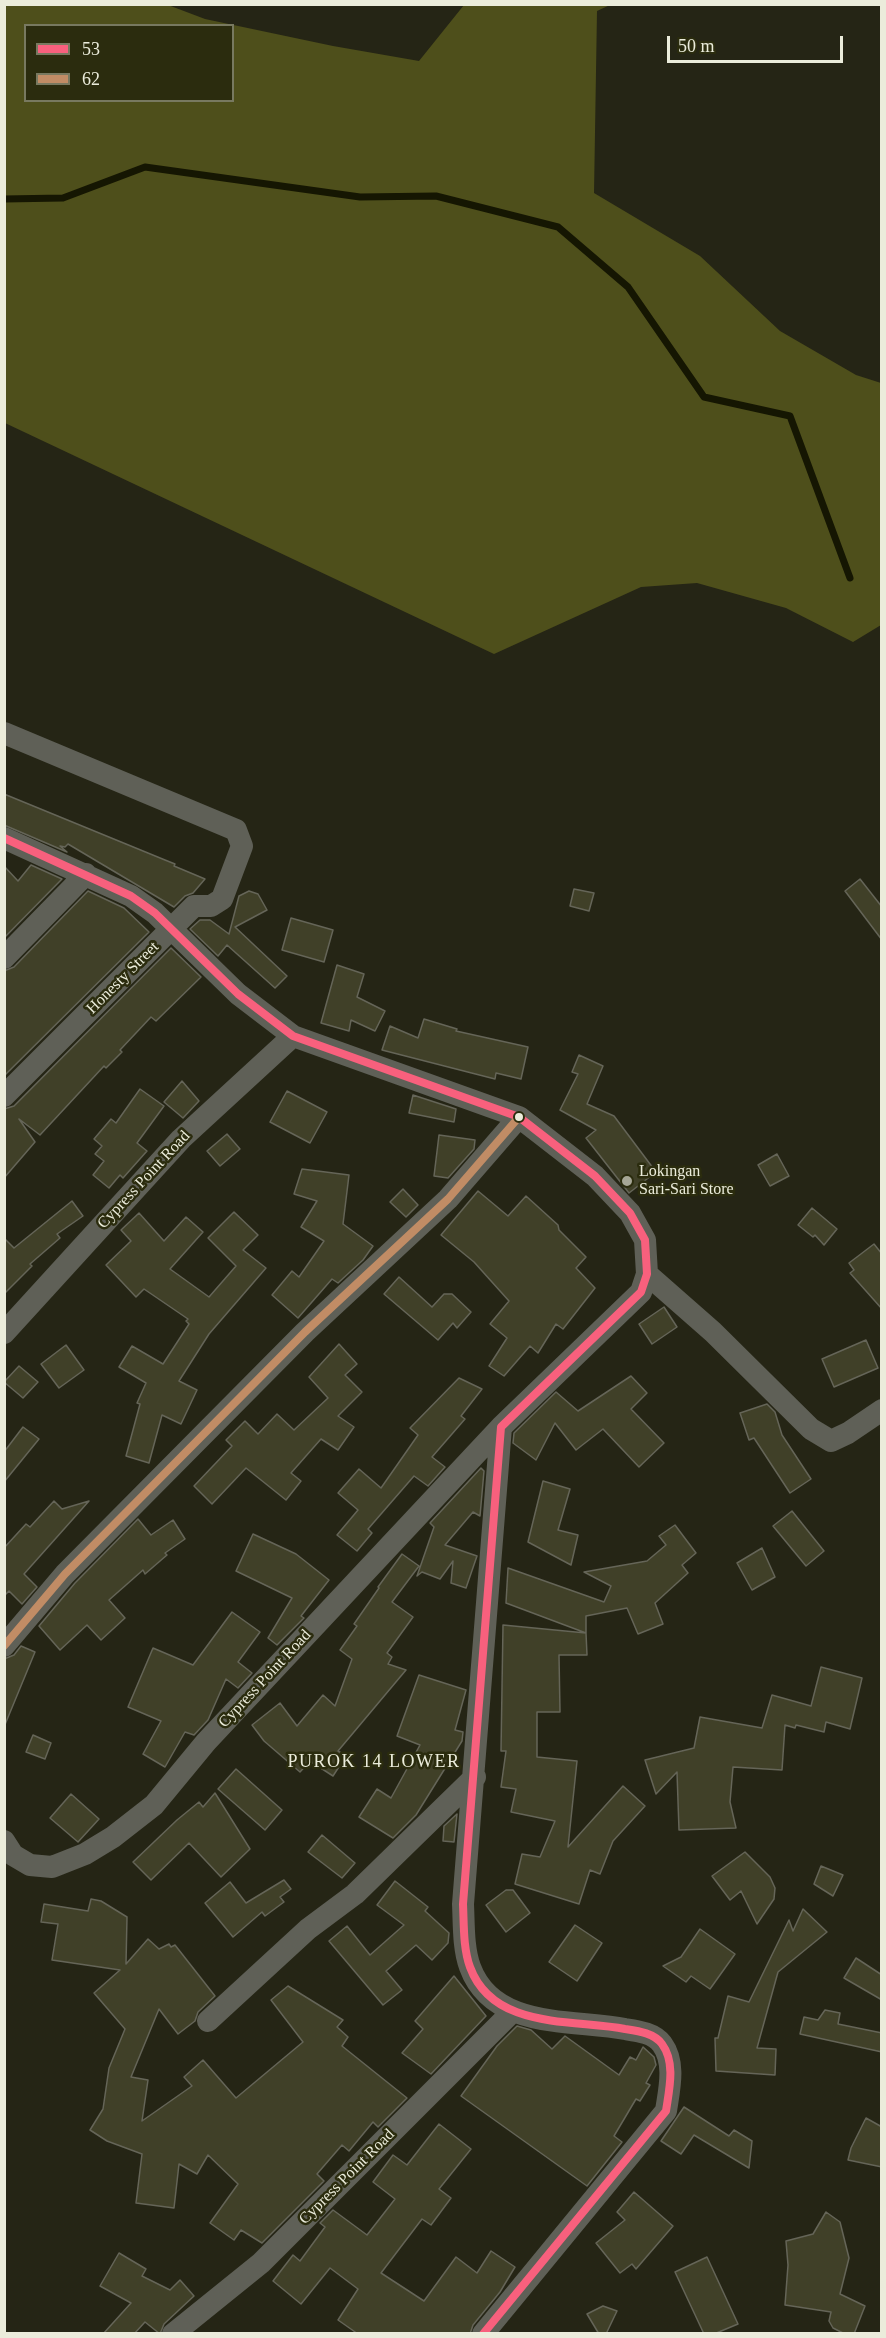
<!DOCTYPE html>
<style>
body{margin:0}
#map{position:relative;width:886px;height:2338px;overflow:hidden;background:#252515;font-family:Georgia,serif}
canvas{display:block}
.frame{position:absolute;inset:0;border:6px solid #ebecdb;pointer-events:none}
.legend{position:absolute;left:24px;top:24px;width:210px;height:78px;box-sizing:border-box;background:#2b2c0e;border:2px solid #787960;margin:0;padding:8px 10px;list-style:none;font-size:18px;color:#ebecdb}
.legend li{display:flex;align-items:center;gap:12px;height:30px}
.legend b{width:30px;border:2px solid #787960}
.scale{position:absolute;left:667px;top:36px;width:176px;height:27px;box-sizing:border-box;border:3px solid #ebecdb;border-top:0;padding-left:8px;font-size:18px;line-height:21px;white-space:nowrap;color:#ebecdb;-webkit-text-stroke:4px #2b2c0e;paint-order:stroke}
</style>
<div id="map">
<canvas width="886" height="2338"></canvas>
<div class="frame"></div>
<ul class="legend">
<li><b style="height:8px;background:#f8607d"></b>53</li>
<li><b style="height:8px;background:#c18c65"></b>62</li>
</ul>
<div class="scale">50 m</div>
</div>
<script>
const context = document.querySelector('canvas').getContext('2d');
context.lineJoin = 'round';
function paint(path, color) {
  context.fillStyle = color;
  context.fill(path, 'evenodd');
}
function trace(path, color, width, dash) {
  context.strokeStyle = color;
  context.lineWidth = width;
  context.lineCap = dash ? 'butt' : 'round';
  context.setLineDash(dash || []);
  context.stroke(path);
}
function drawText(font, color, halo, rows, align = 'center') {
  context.font = font + ' Georgia,serif';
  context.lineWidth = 5;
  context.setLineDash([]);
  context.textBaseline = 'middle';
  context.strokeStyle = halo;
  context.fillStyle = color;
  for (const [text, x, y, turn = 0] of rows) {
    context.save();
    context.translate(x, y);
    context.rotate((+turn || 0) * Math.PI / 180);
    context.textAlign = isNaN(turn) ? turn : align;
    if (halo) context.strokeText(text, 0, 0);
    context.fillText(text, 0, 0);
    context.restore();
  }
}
const green = new Path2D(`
 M5,4L168,5L205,19L333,46L419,61L464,5H610L597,11L594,193L700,256L780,331L856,375L881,383V625L853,642L786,608L697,583L641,587L494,654L5,423ZM26,26H232V100H26Z`);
const stream = new Path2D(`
 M4,199L63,198L145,167L360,197L436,196L558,227L628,287L704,397L790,416L850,578`);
const building = new Path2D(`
 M4,794L165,860L175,864L174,866L205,879L193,893L185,896L174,907L68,844L65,847L60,846L67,852L4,825Z
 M31,865L62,879L4,938V866L18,881Z
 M860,879L882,907V940L845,891Z
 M574,889L594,893L589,911L570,906Z
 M88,891L124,908L149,932L4,1076V971L14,967Z
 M249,891L258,894L267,910L235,927L287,976L275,988L227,945L218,956L190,929L200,920H210L229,934L239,896Z
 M291,918L333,930L324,962L282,950Z
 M171,948L201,977L156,1021L151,1017L120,1050L122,1052L106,1068L104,1066L40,1135L19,1119L35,1142L4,1178V1109L14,1106Z
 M337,965L364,974L357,997L385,1011L375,1031L351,1020L349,1031L321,1023Z
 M424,1019L457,1029L456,1031L528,1047L521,1079L496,1073L495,1079L382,1050L390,1026L418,1038Z
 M579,1055L603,1066L587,1104L614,1116L656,1172L629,1193L586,1138L596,1130L560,1110L578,1074L572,1072Z
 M182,1081L199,1101L183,1118L164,1102Z
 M140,1089L164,1106L137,1143L147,1151L123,1178L120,1175L109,1188L93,1175L104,1161L95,1154L102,1146L94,1139L111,1119L116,1123Z
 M287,1091L327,1112L310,1143L270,1122Z
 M413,1095L456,1109L454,1122L409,1113Z
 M227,1134L240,1149L220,1166L207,1151Z
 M439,1135L475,1140L474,1149L448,1178L434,1176Z
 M777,1154L789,1176L770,1186L758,1165Z
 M302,1169L349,1175L343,1224L373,1246L363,1260L338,1283L332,1279L298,1318L272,1295L292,1271L299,1277L324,1241L301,1227L317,1201L294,1194Z
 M403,1189L418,1205L406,1217L390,1202Z
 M478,1191L508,1216L526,1196L558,1225L559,1230L586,1257L576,1268L595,1288L563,1329L556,1324L538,1353L530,1346L504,1376L489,1366L507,1338L490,1324L509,1301L474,1262L441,1235Z
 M72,1201L83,1216L57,1234L60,1238L30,1264L32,1266L4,1294V1238L14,1248Z
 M812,1208L837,1229L824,1245L815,1235L813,1237L798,1225Z
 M234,1212L258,1235L243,1250L266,1268L209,1334L179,1381L197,1390L181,1424L162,1415L149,1463L126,1456L140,1404L137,1403L146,1383L119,1367L132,1346L163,1364L189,1324L186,1321L188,1319L144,1289L136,1297L106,1265L131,1241L121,1230L139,1213L164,1241L186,1217L203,1232L170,1269L209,1297L236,1266L208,1238Z
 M874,1244L882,1254V1309L850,1273L854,1270L849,1263Z
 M399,1277L432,1307L444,1294H452L471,1312L457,1328L453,1323L438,1340L384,1294Z
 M664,1307L677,1327L652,1344L639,1324Z
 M866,1340L878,1368L834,1387L822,1359Z
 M339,1344L357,1364L345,1375L362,1392L338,1416L354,1427L338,1450L321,1439L291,1473L301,1481L286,1500L246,1468L212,1504L194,1486L232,1446L226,1440L245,1421L258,1434L277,1414L294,1430L328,1398L309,1377Z
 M66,1345L84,1370L59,1388L41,1364Z
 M19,1366L38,1382L23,1398L4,1382Z
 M631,1376L647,1393L631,1409L664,1443L639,1467L603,1429L576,1450L555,1423L536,1460L513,1443L514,1433L556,1392L578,1411Z
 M459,1378L482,1389L461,1416L465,1419L432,1457L445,1467L428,1486L414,1476L368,1529L372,1533L357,1551L337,1535L358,1510L338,1493L359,1469L381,1488L418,1435L410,1428Z
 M767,1404L775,1412L782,1435L811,1479L790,1493L754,1438L749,1440L740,1413Z
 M23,1427L39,1439L4,1482V1452Z
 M481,1468L484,1471L480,1516L473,1512L445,1545L477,1556L466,1588L451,1583L453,1561L440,1579L422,1572L417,1576L434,1527L430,1523Z
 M543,1481L570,1489L558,1530L578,1535L571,1565L528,1542Z
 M54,1501L62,1509L89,1501L24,1574L37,1587L22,1604L9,1591L4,1596V1548L26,1524L30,1527Z
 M792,1511L824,1551L806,1566L773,1526Z
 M138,1519L151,1535L173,1520L185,1539L165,1553L167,1555L145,1574L143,1570L109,1600L125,1618L101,1640L87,1625L60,1650L39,1626L75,1583Z
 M675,1525L696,1553L682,1565L688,1573L655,1603L663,1624L638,1634L627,1608L586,1616V1633L506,1603L508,1568L604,1602L611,1586L584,1572L647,1561L666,1545L659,1536Z
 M253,1534L296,1554L329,1580L301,1616L304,1618L277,1645L268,1638L292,1598L236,1571Z
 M762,1548L775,1577L752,1590L737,1563Z
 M402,1554L419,1566L392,1602L413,1617L387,1653L392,1657L388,1664L406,1670L338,1751L346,1756L333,1776L310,1761L300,1772L264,1741L252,1725L280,1703L297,1726L323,1695L335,1706L352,1659L340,1650L357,1626L354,1624L379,1588L378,1587Z
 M232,1612L260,1632L238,1662L252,1673L238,1688L226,1679L208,1720L194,1735L185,1732L165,1767L143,1754L161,1721L128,1707L153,1648L193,1665Z
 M503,1625L586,1633L587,1655H559L560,1712H537V1757L577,1761L568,1847L623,1786L645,1806L613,1841L600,1874L590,1870L579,1904L515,1884L522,1854L540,1857L555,1821L511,1812L516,1789L501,1787L506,1751H501Z
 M21,1646L35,1652L4,1727V1659L14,1655Z
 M821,1667L862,1678L850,1729L826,1722L824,1732L796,1725L795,1728L785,1725L782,1770L733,1767L730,1802L736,1828L679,1830L677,1772L656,1794L645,1760L694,1748L700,1717L762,1728L772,1695L811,1706Z
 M419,1675L466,1690L455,1730L463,1732L462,1741L416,1815L393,1838L359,1817L377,1789L391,1798L420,1745L397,1736Z
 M33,1735L51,1743L45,1759L26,1752Z
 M236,1769L282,1810L265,1830L218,1789Z
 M215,1793L250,1849L221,1877L189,1843L151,1880L133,1862L177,1820L199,1802L203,1807Z
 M71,1794L99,1819L78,1842L50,1818Z
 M457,1814L454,1842L443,1841L444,1826Z
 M322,1835L355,1863L342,1878L308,1852Z
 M745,1852L770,1877L775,1888L774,1899L757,1924L741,1891L730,1900L712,1876Z
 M821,1866L843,1875L833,1896L814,1884Z
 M284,1880L291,1889L280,1897L284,1902L265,1916L262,1912L233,1937L205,1903L230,1882L246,1903Z
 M395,1881L428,1907L425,1911L449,1933L448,1943L432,1960L416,1945L386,1971L402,1990L383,2005L329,1941L347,1926L370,1955L404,1925L377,1905Z
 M506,1890H513L530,1913L506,1932L486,1905Z
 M91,1899L101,1901L127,1917L126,1964L148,1939L159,1949L169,1944L171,1947L175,1945L215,1996L198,2012L195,2021L178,2034L159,2009L131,2077L148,2080L142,2121L192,2086L184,2077L203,2060L236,2098L303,2042L271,2000L288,1986L343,2020L337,2027L348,2037L342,2046L407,2098L378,2127L373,2122L349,2151L342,2145L317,2174L324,2181L262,2243L241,2230L234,2240L210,2223L238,2184L208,2155L197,2174L179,2164L174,2208L136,2203L142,2154L107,2141L90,2130L103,2109L109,2068L125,2029L94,1993L120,1970L52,1960L58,1924L41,1922L44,1904L88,1911Z
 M803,1909L827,1932L778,1972L757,2048L776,2049L775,2075L716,2071L715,2038H718L728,1996L749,2002L789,1920L793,1931Z
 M575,1925L602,1943L577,1981L549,1962Z
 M700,1929L735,1954L710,1989L691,1976L686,1982L663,1966L681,1957Z
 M856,1958L882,1975V2000L844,1978Z
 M454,1976L486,2016L431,2074L402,2053L423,2029L415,2021Z
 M825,2010L840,2013L838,2024L882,2033V2052L800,2034L804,2017L818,2020Z
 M517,2026L531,2030L552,2049L565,2036L619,2075L630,2057L636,2060L643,2047L654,2057L656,2065L646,2083L650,2085L640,2101L636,2099L614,2136L622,2142L587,2186L461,2096L497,2046Z
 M684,2107L729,2136L734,2130L752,2141L749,2168L694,2135L681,2154L661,2141Z
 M866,2118L882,2127V2167L848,2160L851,2148Z
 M439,2124L471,2149L439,2189L451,2198L431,2225L422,2219L381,2273L424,2301L456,2257L477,2273L491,2251L515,2267L500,2292L473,2325L470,2334H358L338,2320L358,2289L330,2268L301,2304L273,2281L293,2255L300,2261L325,2227L320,2223L333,2210L367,2235L395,2199L373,2182L393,2155L407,2165Z
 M634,2192L673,2226L636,2269L632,2264L620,2273L596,2243L625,2220L617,2212Z
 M826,2212L840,2222L849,2258L840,2294L865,2306L854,2334H845L833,2328L829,2321L831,2312L785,2305L788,2265L786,2241L813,2234Z
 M119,2253L146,2269L142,2276L170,2290L180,2280L194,2296L164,2324L160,2334L145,2322L134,2334H103L131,2303L100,2286Z
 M707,2257L738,2324L714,2334H704L675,2272Z
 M603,2306L617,2311L606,2334H599L587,2314Z`);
const minor = new Path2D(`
 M4,733L236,830L242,846L222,899L211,906H194L4,1096
 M4,838L131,896L155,913L238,994L293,1036L519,1117L595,1176L630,1213L645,1240L647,1274L641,1292L501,1427L463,1904C464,1924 463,1948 470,1967C493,2030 573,2019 625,2029C638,2031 654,2033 662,2044C676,2063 669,2090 666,2111L483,2334
 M4,958L86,874
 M647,1274L713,1332L811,1429L831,1441L848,1433L882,1410
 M4,1333L181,1139L293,1036
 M4,1646L65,1574L305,1332L448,1199L519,1117
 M4,1841L13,1855L30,1865L52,1867L85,1854L113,1837L154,1805L206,1742L501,1427
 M208,2021L308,1929L355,1894L475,1777
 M173,2334L261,2263L513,2011`);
const bus1 = new Path2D(`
 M4,838L131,896L155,913L238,994L293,1036L519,1117L595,1176L630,1213L645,1240L647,1274L641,1292L501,1427L463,1904C464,1924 463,1948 470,1967C493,2030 573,2019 625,2029C638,2031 654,2033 662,2044C676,2063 669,2090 666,2111L483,2334`);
const bus2 = new Path2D(`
 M4,1646L65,1574L305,1332L448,1199L519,1117`);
const markers = [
 [519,1117,5,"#ebecdb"],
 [627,1181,6,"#a6a696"]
];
const streetNames = [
 ["Honesty Street",123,978,-45],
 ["Cypress Point Road",144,1180,-47],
 ["Cypress Point Road",265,1679,-47],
 ["Cypress Point Road",347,2177,-45]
];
const poiNames = [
 ["Lokingan",639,1172],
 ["Sari-Sari Store",639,1190]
];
const neighbourhoodNames = [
 ["PUROK 14 LOWER",374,1762]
];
paint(green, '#4e4f1b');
trace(stream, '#151602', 7);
paint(building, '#404028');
trace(building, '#656558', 1.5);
trace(minor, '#5f6057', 22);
trace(bus1, '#f8607d', 8);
trace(bus2, '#c18c65', 8);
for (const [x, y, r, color] of markers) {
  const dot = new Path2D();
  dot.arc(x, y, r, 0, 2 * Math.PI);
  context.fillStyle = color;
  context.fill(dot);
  trace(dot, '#2b2c0e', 2);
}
drawText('16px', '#ebecdb', '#2b2c0e', streetNames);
drawText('16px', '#ebecdb', '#2b2c0e', poiNames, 'left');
context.letterSpacing = '1.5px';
drawText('18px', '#ebecdb', '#2b2c0e', neighbourhoodNames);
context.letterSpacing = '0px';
</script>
